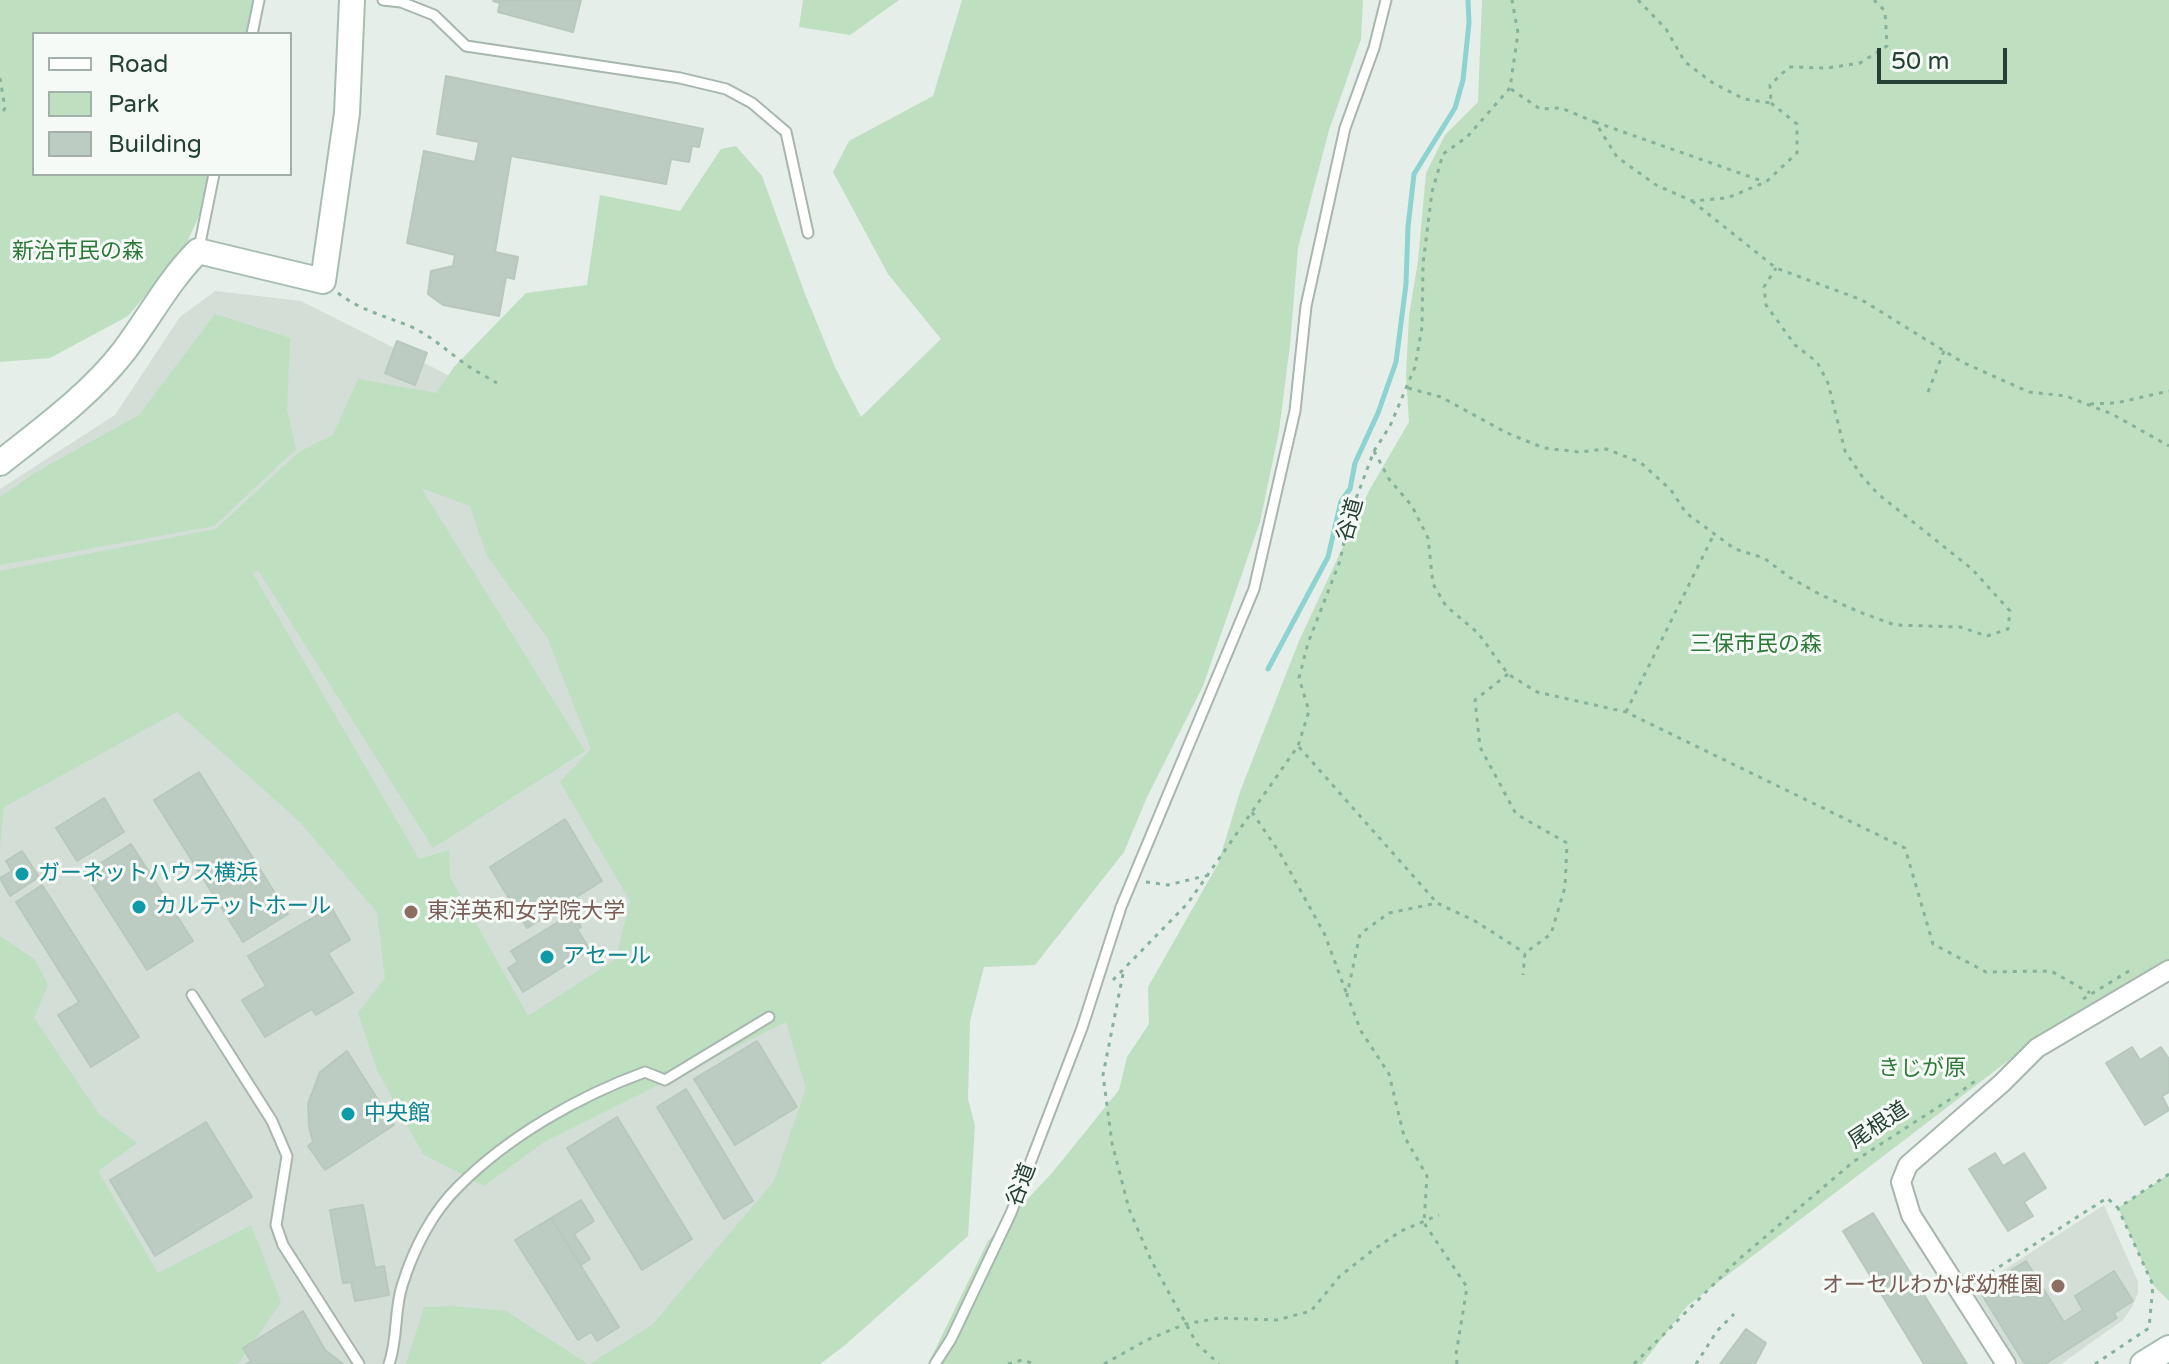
<!DOCTYPE html>
<meta charset="utf-8">
<style>
body{margin:0}
#map{position:relative;width:2169px;height:1364px;overflow:hidden;background:#e5eee8;font-family:"Varela Round",sans-serif}
canvas{display:block}
.legend{position:absolute;left:32px;top:32px;width:260px;height:144px;box-sizing:border-box;background:#f6faf7;border:2px solid #a2b0a9;margin:0;padding:10px 14px;list-style:none;font-size:24px;color:#244133}
.legend li{display:flex;align-items:center;gap:16px;height:40px}
.legend b{width:40px;border:2px solid #a2b0a9}
.scale{position:absolute;left:1877px;top:48px;width:130px;height:36px;box-sizing:border-box;border:4px solid #244133;border-top:0;padding-left:10px;font-size:24px;line-height:28px;white-space:nowrap;color:#244133;-webkit-text-stroke:6px #f6faf7;paint-order:stroke}
</style>
<div id="map">
<canvas width="2169" height="1364"></canvas>
<ul class="legend">
<li><b style="height:10px;background:#fff"></b>Road</li>
<li><b style="height:22px;background:#bedfc0"></b>Park</li>
<li><b style="height:22px;background:#bdccc3"></b>Building</li>
</ul>
<div class="scale">50 m</div>
</div>
<script>
const context = document.querySelector('canvas').getContext('2d');
context.lineJoin = 'round';
function paint(path, color) {
  context.fillStyle = color;
  context.fill(path, 'evenodd');
}
function trace(path, color, width, dash) {
  context.strokeStyle = color;
  context.lineWidth = width;
  context.lineCap = dash ? 'butt' : 'round';
  context.setLineDash(dash || []);
  context.stroke(path);
}
function drawText(font, color, halo, rows, align = 'center') {
  context.font = font + ' "Varela Round","Noto Sans JP",sans-serif';
  context.lineWidth = 6;
  context.setLineDash([]);
  context.textBaseline = 'middle';
  context.strokeStyle = halo;
  context.fillStyle = color;
  for (const [text, x, y, turn = 0] of rows) {
    context.save();
    context.translate(x, y);
    context.rotate((+turn || 0) * Math.PI / 180);
    context.textAlign = isNaN(turn) ? turn : align;
    if (halo) context.strokeText(text, 0, 0);
    context.fillText(text, 0, 0);
    context.restore();
  }
}
const built = new Path2D(`
 M215,291L301,301L444,373L518,425L756,762L819,1159L646,1364H0V489L115,415L180,317Z
 M2104,1205L2138,1282V1293L2132,1307L2123,1320L2061,1364H2019L1973,1290Z`);
const green = new Path2D(`
 M0,0H264L259,34H34V174H218L184,249L128,316L50,358L0,362Z
 M803,0H899L850,35L799,27Z
 M962,0H1363L1361,39L1329,130L1298,248L1290,345L1279,431L1260,522L1203,686L1147,797L1124,852L1035,965L984,967L970,1021L968,1099L975,1126L968,1236L844,1346L820,1364H590L652,1325L774,1181L806,1088L786,1022L544,1142L484,1186L423,1154L377,1070L358,1013L385,978L377,912L300,822L177,712L4,807L0,847V571L216,529L299,452L333,435L358,379L436,393L454,367L526,293L587,285L600,195L680,211L721,149L736,146L762,176L805,294L835,367L861,417L941,339L888,274L833,172L849,141L933,96ZM421,488L470,506L487,556L547,637L591,749L560,782L630,901L616,959L528,1016L450,877L449,850L419,859L253,574L258,570L433,848L585,751Z
 M1482,0H2169V960L2030,1044L1687,1306L1642,1364H928L988,1241L1052,1173L1119,1090L1127,1057L1149,1024L1148,987L1218,864L1241,789L1299,641L1370,489L1409,422L1406,376L1409,316L1418,261L1426,173L1445,135L1478,102Z
 M215,314L290,338L287,411L296,449L214,526L0,565V497L38,471L139,415Z
 M0,936L35,960L48,985L34,1018L99,1114L137,1143L98,1171L158,1273L251,1225L281,1302L238,1364H0Z
 M2169,1174V1301L2153,1285L2118,1208Z
 M453,1306L506,1311L588,1364H406L424,1307Z`);
const stream = new Path2D(`
 M1268,669L1328,557L1341,501L1350,489L1355,463L1378,413L1396,362L1406,284L1408,227L1414,174L1455,108L1463,80L1469,23L1468,0`);
const building = new Path2D(`
 M581,0L573,32L498,12L500,3L493,1Z
 M446,76L703,129L699,147L692,146L689,162L671,159L666,184L511,156L495,252L518,257L514,279L506,277L499,316L443,305L428,294L431,271L453,266L455,255L407,243L424,151L475,162L479,142L437,134Z
 M397,341L427,353L415,385L385,373Z
 M199,772L288,914L243,942L154,800Z
 M104,798L124,832L77,861L56,828Z
 M565,819L602,881L527,928L490,867Z
 M131,844L193,941L147,970L85,873Z
 M22,851L39,877L10,896L0,878L12,871L6,861Z
 M42,885L139,1037L91,1067L58,1015L79,1002L16,902Z
 M331,907L350,940L328,953L353,993L316,1015L312,1009L265,1037L242,1000L266,986L248,956Z
 M573,913L581,927L577,929L590,950L523,992L508,968L518,962L511,951Z
 M757,1041L797,1107L735,1145L694,1079Z
 M2132,1047L2140,1060L2161,1047L2169,1059V1092L2162,1096L2169,1110L2145,1125L2106,1063Z
 M347,1051L394,1125L325,1170L308,1146L313,1142L309,1126L308,1104L320,1072Z
 M686,1089L753,1201L724,1219L657,1107Z
 M617,1117L692,1239L642,1270L567,1148Z
 M206,1122L252,1197L155,1256L110,1180Z
 M1995,1153L2003,1166L2024,1153L2046,1188L2024,1202L2033,1216L2008,1231L1969,1169Z
 M581,1200L594,1221L574,1234L590,1259L581,1265L551,1218Z
 M363,1205L375,1268L384,1266L389,1295L355,1301L351,1282L343,1283L330,1210Z
 M1873,1213L1967,1364H1924L1843,1231Z
 M551,1218L619,1327L597,1341L591,1332L578,1340L515,1240Z
 M2026,1261L2064,1322L2083,1310L2075,1296L2114,1271L2133,1301L2114,1313L2117,1318L2045,1364H2025L1979,1290Z
 M303,1311L325,1350L343,1364H246L251,1361L243,1348Z
 M1746,1329L1766,1343L1755,1364H1720Z`);
const path = new Path2D(`
 M1638,0L1666,29L1685,62L1713,83L1744,99L1771,103L1770,85L1789,67L1827,68L1860,63L1887,46L1885,11L1874,0
 M0,78L5,108L0,116
 M1511,89L1540,109L1561,108L1595,122L1617,157L1656,185L1692,201L1727,198L1766,182L1797,153V124L1771,103
 M1595,122L1765,182
 M1692,201L1776,268L1862,300L1962,362L2029,392L2066,396L2112,414L2169,446
 M338,293C360,310 382,315 407,325C429,334 446,350 465,364C475,371 487,377 497,383
 M1408,388L1441,397L1507,433L1544,448L1579,452L1606,449L1640,462L1671,490L1686,513L1735,549L1764,558L1789,577L1821,595L1862,613L1895,625L1960,627L1987,636L2008,629L2010,611L1972,569L1878,494L1861,475L1845,451L1828,383L1817,362L1795,345L1766,305L1764,287L1776,268
 M1928,392L1944,351
 M2090,404L2116,403L2169,391
 M1374,451L1389,479L1412,506L1428,538L1433,584L1446,606L1478,633L1508,674L1537,692L1626,712L1905,848L1933,944L1986,972L2051,971L2090,993
 M1508,674L1475,700L1480,747L1516,814L1567,843L1565,887L1551,934L1525,953L1523,975
 M1626,712L1713,536
 M1299,747L1437,903
 M1252,812L1281,855L1325,935L1346,992
 M1146,882L1168,885L1209,875
 M1123,974L1103,1075L1112,1143L1129,1209L1151,1260L1197,1344L1219,1364
 M1113,980L1188,903L1298,746L1309,711L1299,678L1308,643L1340,561L1349,517L1374,451L1390,426L1415,367L1422,327L1423,264L1432,192L1443,154L1467,137L1510,88L1518,33L1512,0
 M2083,999L2134,968
 M1974,1283L2107,1198L2118,1208
 M1008,1364L1022,1360L1035,1364
 M1104,1364L1147,1340L1185,1324L1219,1318L1277,1320L1311,1311L1340,1276L1373,1250L1401,1231L1439,1215
 M1457,1364L1456,1355L1467,1287L1424,1223L1427,1176L1404,1136L1389,1074L1361,1031L1347,995L1360,934L1389,913L1437,903L1475,921L1525,953
 M1634,1364L1738,1260L1853,1162L1949,1100L1978,1079
 M1696,1364L1717,1331L1734,1314
 M2095,1364L2149,1328L2153,1285L2118,1208L2169,1174`);
const lane = new Path2D(`
 M383,0L401,2L434,15L466,46L680,78L726,89L752,103L786,132L808,233
 M252,34L259,0
 M199,248L214,174
 M192,995L272,1121L287,1156L276,1225L283,1245L359,1364
 M389,1364C398,1339 394,1311 402,1286C413,1250 432,1212 459,1186C509,1136 579,1096 645,1072L665,1080L769,1017
 M935,1364L951,1339L1011,1213L1082,1028L1121,907L1254,589L1295,411L1306,306L1345,128L1374,48L1386,0`);
const street = new Path2D(`
 M2006,1364L1911,1215L1901,1182L1908,1165L2002,1083L2037,1048L2169,970`);
const secondary = new Path2D(`
 M0,463C43,429 90,395 124,351C149,318 168,281 198,251L323,281L347,113L352,0
 M2143,1364L2169,1348`);
const markers = [
 [22,874,8,"#0f9aa8"],
 [139,907,8,"#0f9aa8"],
 [411,912,8,"#8d6e63"],
 [547,957,8,"#0f9aa8"],
 [348,1114,8,"#0f9aa8"],
 [2058,1286,8,"#8d6e63"]
];
const parkNames = [
 ["新治市民の森",78,252],
 ["三保市民の森",1756,645],
 ["きじが原",1922,1069]
];
const streetNames = [
 ["谷道",1351,520,-74],
 ["尾根道",1879,1126,-33],
 ["谷道",1022,1185,-69]
];
const cultureNames = [
 ["ガーネットハウス横浜",38,874],
 ["カルテットホール",155,907],
 ["アセール",563,957],
 ["中央館",364,1114]
];
const educationNames = [
 ["東洋英和女学院大学",427,912],
 ["オーセルわかば幼稚園",2042,1286,"right"]
];
paint(built, '#d3ded7');
paint(green, '#bedfc0');
trace(stream, '#8dd3cf', 5);
paint(building, '#bdccc3');
trace(building, '#b7c8bd', 2);
trace(lane, '#a7b7ae', 13);
trace(street, '#a7b7ae', 22);
trace(secondary, '#a6bdb0', 28);
trace(path, '#85b29a', 3, [4, 6]);
trace(lane, '#fff', 9);
trace(street, '#fff', 18);
trace(secondary, '#fff', 24);
for (const [x, y, r, color] of markers) {
  const dot = new Path2D();
  dot.arc(x, y, r, 0, 2 * Math.PI);
  context.fillStyle = color;
  context.fill(dot);
  trace(dot, '#f6faf7', 3);
}
drawText('22px', '#2d793a', '#f6faf7', parkNames);
drawText('22px', '#244133', '#f6faf7', streetNames);
drawText('22px', '#0d838f', '#f6faf7', cultureNames, 'left');
drawText('22px', '#785e54', '#f6faf7', educationNames, 'left');
</script>
